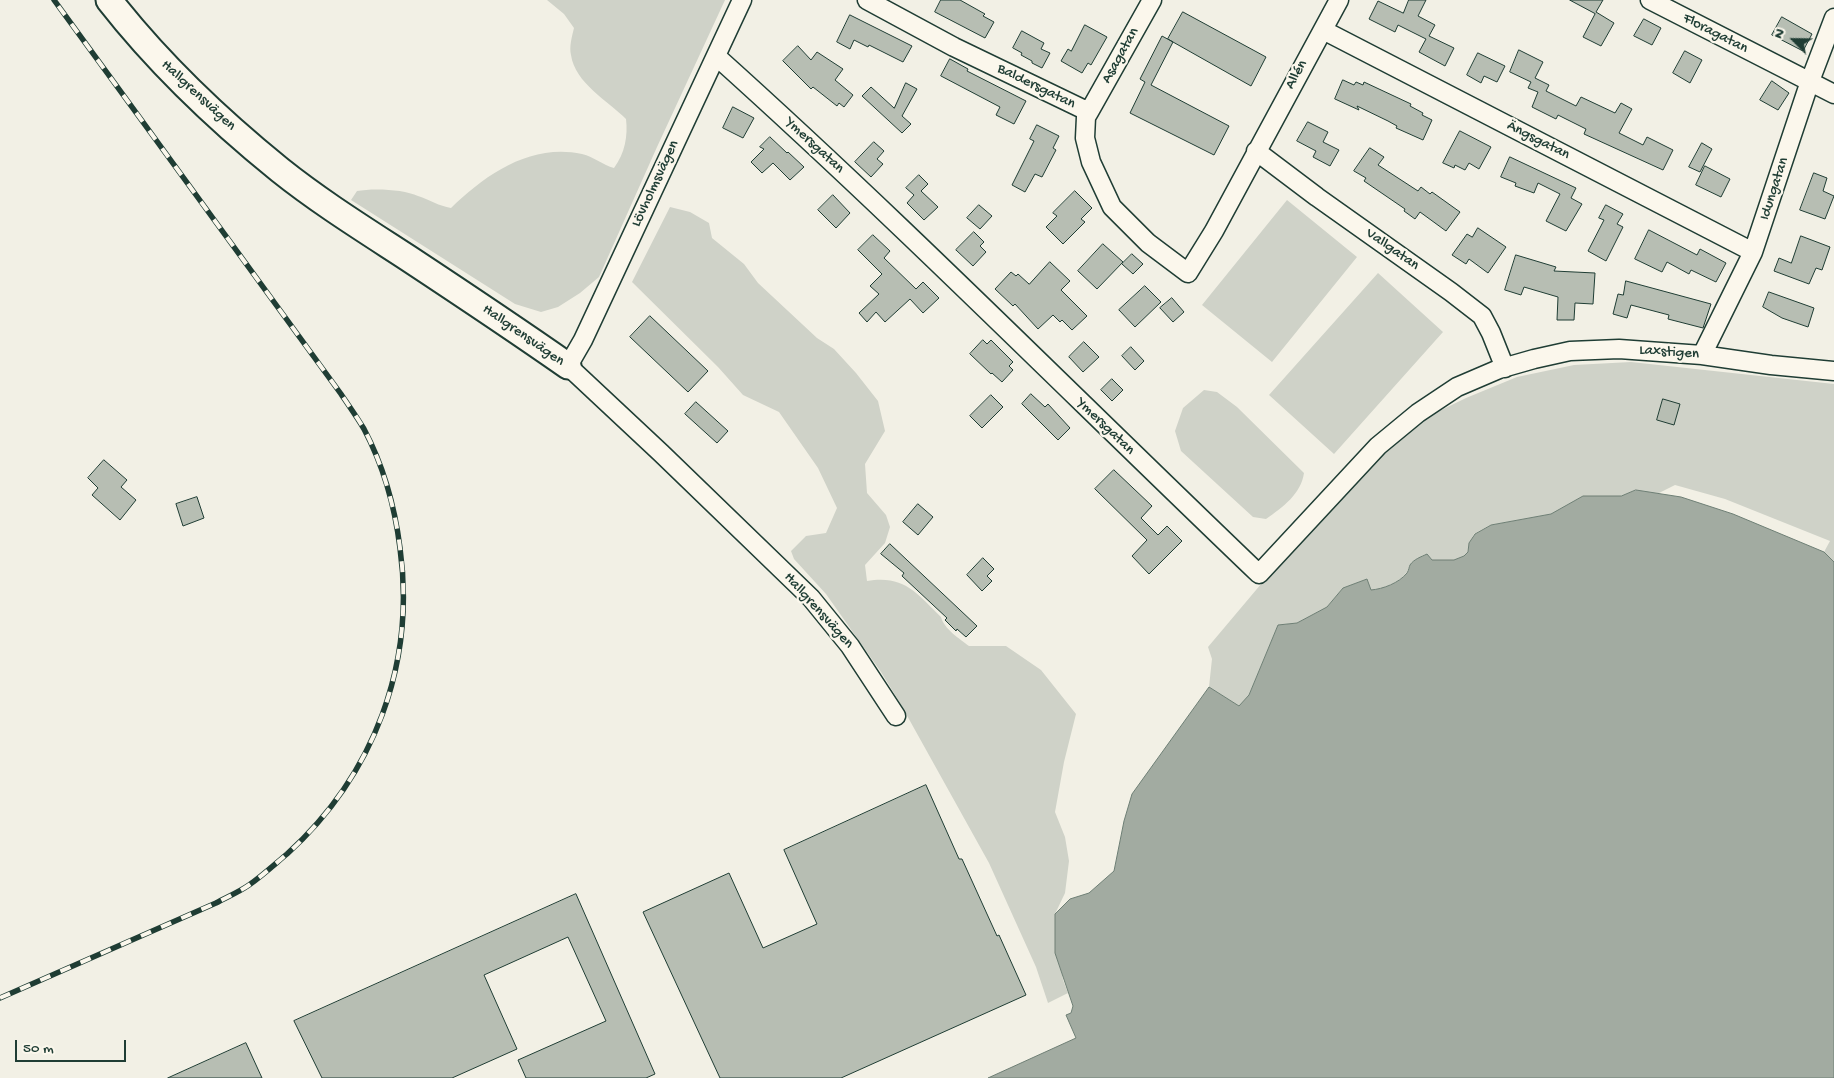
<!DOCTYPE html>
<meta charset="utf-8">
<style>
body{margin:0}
#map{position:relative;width:1834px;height:1078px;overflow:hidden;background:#f2f0e5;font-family:"Gochi Hand",sans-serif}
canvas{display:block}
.north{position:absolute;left:1769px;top:15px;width:50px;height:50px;-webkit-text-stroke:4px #fbf7ec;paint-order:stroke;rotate:293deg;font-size:14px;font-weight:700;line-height:20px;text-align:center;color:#1f3d34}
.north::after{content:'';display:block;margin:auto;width:18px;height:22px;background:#1f3d34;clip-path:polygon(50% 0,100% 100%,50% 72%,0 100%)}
.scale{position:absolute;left:15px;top:1040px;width:111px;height:22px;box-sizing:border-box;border:2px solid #1f3d34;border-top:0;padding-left:6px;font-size:15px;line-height:18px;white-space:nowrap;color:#1f3d34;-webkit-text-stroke:4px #fbf7ec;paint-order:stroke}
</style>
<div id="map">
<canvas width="1834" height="1078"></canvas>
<div class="north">N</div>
<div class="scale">50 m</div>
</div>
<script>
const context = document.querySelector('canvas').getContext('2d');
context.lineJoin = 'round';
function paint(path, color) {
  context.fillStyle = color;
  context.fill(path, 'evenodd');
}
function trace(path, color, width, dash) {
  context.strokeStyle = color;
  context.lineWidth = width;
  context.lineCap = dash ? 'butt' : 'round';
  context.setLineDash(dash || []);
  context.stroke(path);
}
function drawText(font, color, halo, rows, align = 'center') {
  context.font = font + ' "Gochi Hand",sans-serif';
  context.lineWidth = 4.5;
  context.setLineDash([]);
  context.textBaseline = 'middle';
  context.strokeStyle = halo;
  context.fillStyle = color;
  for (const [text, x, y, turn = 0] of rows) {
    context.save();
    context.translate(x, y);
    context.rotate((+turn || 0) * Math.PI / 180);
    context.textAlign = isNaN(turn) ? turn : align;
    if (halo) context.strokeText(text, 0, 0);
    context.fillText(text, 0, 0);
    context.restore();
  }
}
const green = new Path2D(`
 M547,0H725L657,147L599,277L580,293L558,307L541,312L515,304L351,200L357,191C372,188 404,189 418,196C430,200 439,206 451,208C486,174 531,143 582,154C594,157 603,165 614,168C625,153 628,136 626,119C608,101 575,83 571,55C569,47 572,36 574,28L564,14Z
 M1287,200L1357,257L1272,362L1202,305Z
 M670,207L690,212L709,223L712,238L744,264L758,283L817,338L834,349L856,373L878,401L885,431L865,464L867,493L886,515L890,527L885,543L865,565L867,581C905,575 916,593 941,617C944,629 960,639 969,646H1006L1041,670L1076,714L1064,762L1055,812L1065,837L1069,861L1065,893L1055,914V934L1063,980L1068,993L1048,1003L1036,967L989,863L900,703L881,672L826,594L794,559L791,551L806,536L826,533L837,508L818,468L779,412L743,395L718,367L632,282Z
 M1378,273L1443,332L1334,454L1269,395Z
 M1631,362L1834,384V562L1824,552L1830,541L1725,499L1675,485L1657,494L1636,490L1621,496H1583L1552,514L1490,525L1474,534L1469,543L1468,552L1464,556L1455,560L1436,561L1432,560L1427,555L1411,564C1405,581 1387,588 1371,591L1367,579L1343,588L1327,607L1297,623L1278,625L1249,695L1239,706L1209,687L1212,659L1208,647L1315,520L1372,461L1423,419L1466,398L1517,377L1574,365Z
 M1204,390L1217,392L1237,407L1304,473C1301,494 1283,507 1266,519L1253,517L1181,451L1175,431L1183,408Z`);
const water = new Path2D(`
 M1636,490L1681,497L1733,514L1824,552L1834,562V1078H988L1076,1038L1066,1015L1071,1013L1073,1006L1055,953V914L1070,899L1089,893L1114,871L1124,821L1132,794L1209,687L1239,706L1249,695L1278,625L1297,623L1327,607L1343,588L1367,579L1371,590C1383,589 1399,583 1407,573C1409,570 1409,567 1410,565C1414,559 1421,557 1427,554L1432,560H1454L1464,556L1468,552L1469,543L1475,534L1491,525L1551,514L1583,496H1621Z`);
const building = new Path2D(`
 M941,0H960L985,14L983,16L994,22L985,38L935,12Z
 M1409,0H1426L1418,16L1435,25L1429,36L1454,48L1445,66L1419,52L1426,39L1398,25L1395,32L1369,19L1378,1L1403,13Z
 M1570,0H1603L1596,12L1614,23L1601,46L1583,37L1595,14Z
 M1183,12L1266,57L1251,86L1173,42L1151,85L1229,126L1214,155L1130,113L1145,82L1140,79L1162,36L1173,42L1168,39Z
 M850,15L912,46L903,62L869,45L868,47L854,40L850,49L837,42Z
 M1782,17L1812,34L1803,51L1772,35Z
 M1644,19L1661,28L1652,45L1634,36Z
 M1085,25L1107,37L1091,65L1088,63L1082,73L1061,61L1068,49L1071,51Z
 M1022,31L1044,43L1041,49L1050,53L1042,68L1032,63V61L1021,55L1022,53L1013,48Z
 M798,46L811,60L817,52L843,69L835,80L853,95L844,107L839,103L837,106L813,87L811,89L783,61Z
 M1519,50L1543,62L1535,78L1549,85L1546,91L1576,106L1581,97L1615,113L1621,103L1632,109L1619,133L1643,145L1647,137L1673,150L1663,170L1584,134L1586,129L1558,115L1556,119L1532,107L1538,92L1528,88L1531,82L1510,72Z
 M1685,51L1702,60L1690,83L1673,73Z
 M1478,53L1505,66L1497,82L1484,76L1481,83L1467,75Z
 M950,59L968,69L967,71L1026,101L1014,124L996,115L1000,107L941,76Z
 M1343,80L1354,85L1356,82L1363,85L1364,82L1411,104L1410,106L1423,113L1422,115L1432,120L1423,140L1396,128L1397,126L1388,121L1357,106L1359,110L1335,99Z
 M1772,81L1789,93L1778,110L1760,100Z
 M906,83L917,89L902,116L911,124L902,133L862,96L871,87L894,108Z
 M733,107L754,118L743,138L723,128Z
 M1308,122L1328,132L1323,142L1339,150L1330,166L1313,157L1316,151L1297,141Z
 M1037,125L1059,136L1053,148L1056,150L1042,177L1035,174L1025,192L1012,185L1034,141L1030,139Z
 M1460,131L1491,147L1479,169L1469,163L1465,170L1455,165L1454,168L1443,163Z
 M770,137L787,153L788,152L804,167L790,180L773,163L762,173L751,162L764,149L760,147Z
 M874,142L884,151L877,159L883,164L871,177L855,162Z
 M1702,143L1712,149L1700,172L1689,167Z
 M1370,148L1384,157L1378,165L1418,191L1421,187L1430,194L1432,192L1460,212L1446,231L1420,212L1415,219L1404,211L1405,209L1364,181L1366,178L1354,171Z
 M1510,157L1576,188L1571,198L1582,204L1566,231L1546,221L1560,194L1538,183L1534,193L1515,186L1516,183L1501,177Z
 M1705,166L1730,179L1721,197L1696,185Z
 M1814,173L1827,178L1823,191L1834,196L1825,219L1800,210Z
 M919,175L928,184L921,191L938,207L924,220L907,203L914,195L906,188Z
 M1075,191L1092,208L1081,219L1085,222L1063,244L1046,227L1057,216L1053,213Z
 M833,195L850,213L836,228L818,210Z
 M979,205L992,216L980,229L967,218Z
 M1606,205L1623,214L1617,224L1623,227L1606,261L1588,251L1604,220L1599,218Z
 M1478,228L1506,247L1488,273L1469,259L1466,264L1452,255L1467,234L1472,237Z
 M1649,230L1697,255L1700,249L1726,263L1716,282L1691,270L1689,274L1667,262L1662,272L1635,259Z
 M974,232L984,242L980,246L986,252L973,266L956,250Z
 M873,235L890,251L884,258L916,289L923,282L939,298L923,313L910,299L885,322L876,312L867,322L859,313L879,294L870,286L882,274L858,250Z
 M1801,236L1830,247L1822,270L1816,268L1809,284L1774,271L1779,258L1791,263Z
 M1103,244L1123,262L1097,289L1078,271Z
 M1132,254L1143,264L1133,274L1122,264Z
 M1516,255L1556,267L1554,271L1595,273L1593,304L1575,303L1574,320H1557L1558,297L1524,287L1521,295L1505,290Z
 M1050,262L1070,281L1061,290L1087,316L1072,330L1062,320L1060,322L1053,315L1038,329L1015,304L1013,306L995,289L1011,272L1016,276L1018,274L1029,284Z
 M1626,281L1711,304L1703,328L1668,319L1669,315L1631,305L1627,318L1613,314L1618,294L1623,295Z
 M1145,286L1161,302L1135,327L1119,310Z
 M1769,292L1814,308L1808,327L1782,318L1763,307Z
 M1172,298L1184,312L1173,322L1160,308Z
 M650,316L708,371L688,392L630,337Z
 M983,340L987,344L991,340L1013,362L1009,366L1013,370L1002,382L992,373L991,374L970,354Z
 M1084,342L1099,357L1083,372L1069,357Z
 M1131,347L1144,361L1135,370L1122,356Z
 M1112,379L1123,390L1112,401L1101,390Z
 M1031,394L1045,407L1048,404L1070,428L1058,440L1022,404Z
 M991,395L1003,407L982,428L970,416Z
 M1663,399L1680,404L1674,425L1657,420Z
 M696,402L728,431L717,443L685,414Z
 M104,460L127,480L121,487L136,500L120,520L92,495L98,488L88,478Z
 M1114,470L1152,506L1141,518L1158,535L1167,526L1182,541L1149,574L1132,556L1147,540L1095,489Z
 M197,497L204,518L183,526L176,504Z
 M918,504L933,517L918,535L903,522Z
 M890,544L977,626L966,637L957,629L956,631L945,620L947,618L902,576L904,573L881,554Z
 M983,558L994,569L987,576L992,581L982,591L967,575Z
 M926,785L959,859H962L997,936L999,935L1026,995L841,1078H720L643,912L729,873L763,948L817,924L784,850Z
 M576,894L655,1074L646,1078H526L518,1060L606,1021L568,937L484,975L517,1049L452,1078H322L294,1021Z
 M246,1043L262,1078H168Z`);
const street = new Path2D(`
 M742,0L583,340L568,366L661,453L811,598L850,646L896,716
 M867,0L954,47L1089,112L1086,117L1085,138L1091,162L1112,207L1148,243L1188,273L1214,231L1339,0
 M1650,0L1834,94
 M1323,30L1753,252
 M716,56C902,223 1078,401 1259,574L1378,446L1418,413L1457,387L1499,369L1534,359L1570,351L1619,349L1702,355L1771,365L1834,371
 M1089,112L1152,0
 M1256,151L1317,197L1451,292L1482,316L1491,333L1505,368
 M1702,355L1753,252L1810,81L1834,18`);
const secondary = new Path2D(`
 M109,0C159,64 217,119 280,170C320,202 365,230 408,258C461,293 515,329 568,366`);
const rail = new Path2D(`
 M0,998L216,903C227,897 239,892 249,885C262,876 275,864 287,854C374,775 416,664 400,548C395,508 383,465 364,429C357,417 349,406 341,394L54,0`);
const streetNames = [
 ["Floragatan",1715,34,27],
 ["Asagatan",1121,56,-61],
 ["Allén",1297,75,-61],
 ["Baldersgatan",1036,87,26],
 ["Hallgrensvägen",198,96,43],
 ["Ängsgatan",1538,141,27],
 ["Ymersgatan",814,146,43],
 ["Lövholmsvägen",656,184,-65],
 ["Idungatan",1775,189,-72],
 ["Vallgatan",1392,250,35],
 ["Hallgrensvägen",523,336,35],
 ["Laxstigen",1669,353,4],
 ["Ymersgatan",1105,427,44],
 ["Hallgrensvägen",818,611,48]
];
paint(green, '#cfd2c8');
paint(water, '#a2aba1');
trace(water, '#6e7f75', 1);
paint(building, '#b7beb3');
trace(building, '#1f3d34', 1);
trace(street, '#1f3d34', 21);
trace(secondary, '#1f3d34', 29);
trace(street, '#fbf7ec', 18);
trace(secondary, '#fbf7ec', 25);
trace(rail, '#1f3d34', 5.5);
trace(rail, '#fbf7ec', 4, [11]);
drawText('15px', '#1f3d34', '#fbf7ec', streetNames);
</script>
